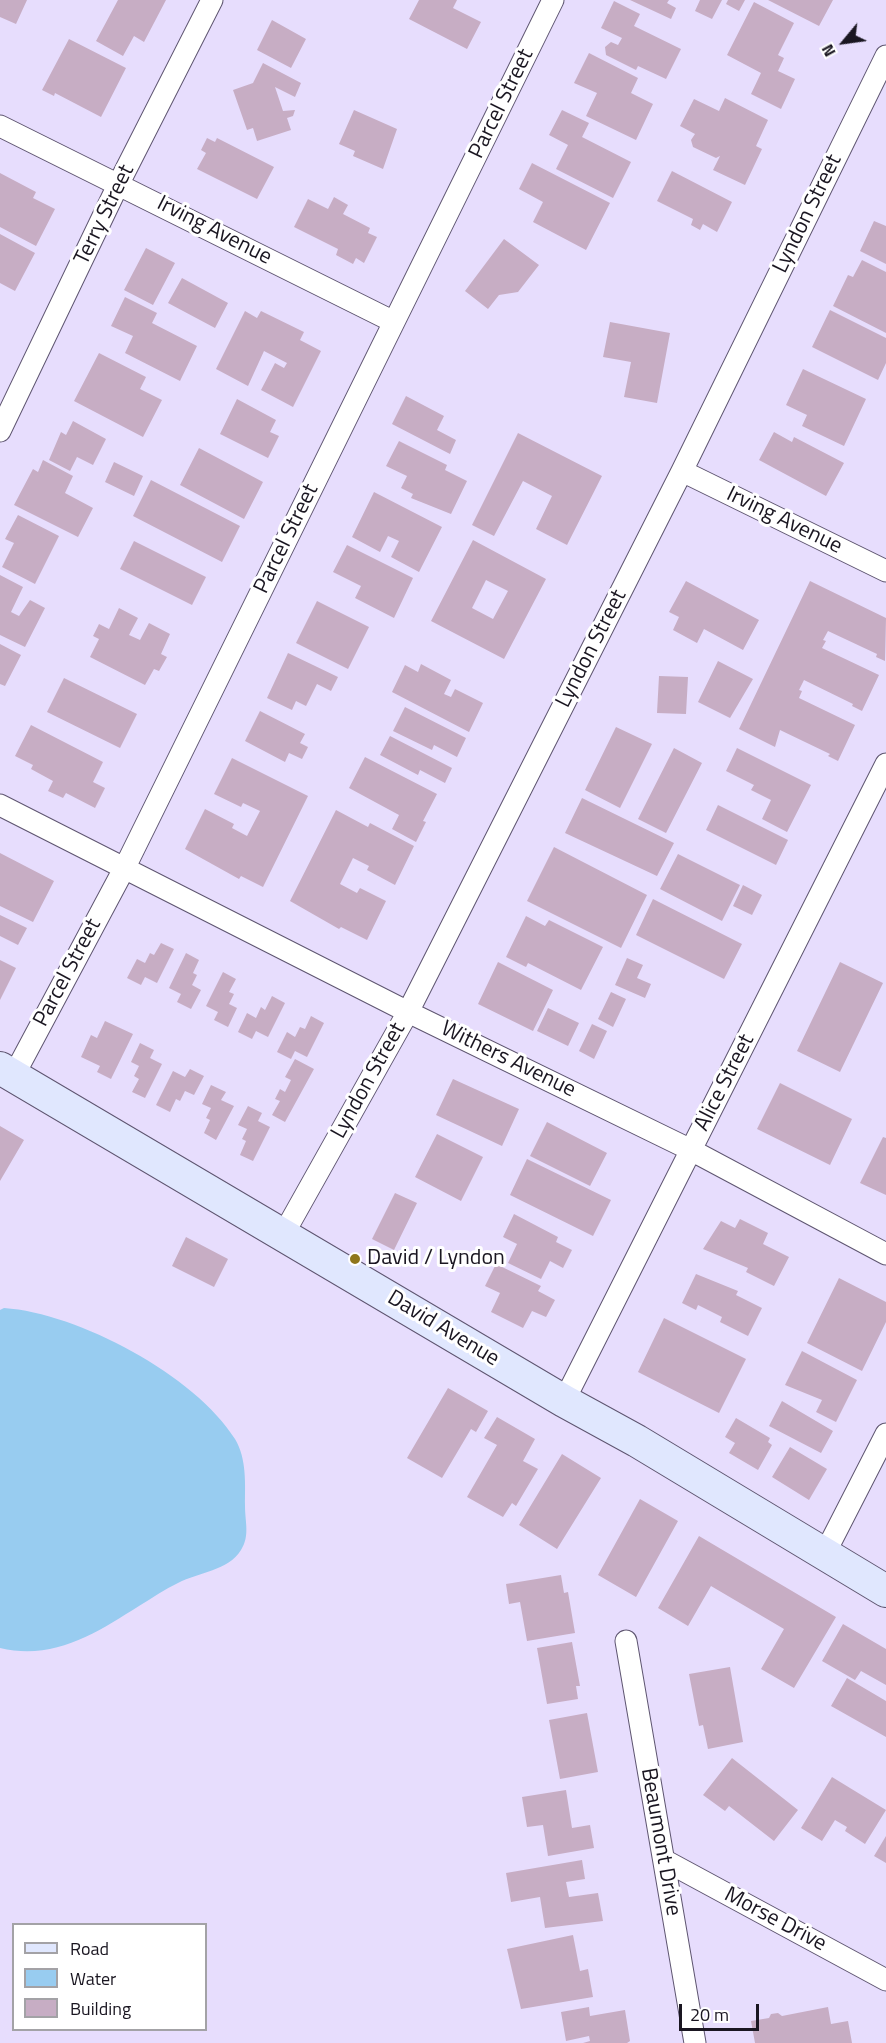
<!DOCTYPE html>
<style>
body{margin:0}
#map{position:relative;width:886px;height:2043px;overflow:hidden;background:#e7ddfd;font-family:"Titillium Web",sans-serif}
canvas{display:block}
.legend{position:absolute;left:12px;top:1923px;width:195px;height:108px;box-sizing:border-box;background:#fff;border:2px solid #a3a2a6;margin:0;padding:8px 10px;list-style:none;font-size:18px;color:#1a1621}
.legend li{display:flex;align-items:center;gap:12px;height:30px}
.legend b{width:30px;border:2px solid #a3a2a6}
.north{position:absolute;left:814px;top:12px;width:60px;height:60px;-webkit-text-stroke:4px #fff;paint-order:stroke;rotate:241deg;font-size:16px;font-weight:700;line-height:24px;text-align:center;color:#1a1621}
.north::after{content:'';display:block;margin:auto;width:21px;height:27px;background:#1a1621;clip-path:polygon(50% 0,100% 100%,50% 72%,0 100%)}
.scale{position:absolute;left:679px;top:2004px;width:80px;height:27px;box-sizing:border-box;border:3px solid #1a1621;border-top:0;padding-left:8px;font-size:18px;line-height:21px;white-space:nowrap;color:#1a1621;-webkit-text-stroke:4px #fff;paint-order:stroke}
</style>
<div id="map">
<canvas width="886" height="2043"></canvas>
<ul class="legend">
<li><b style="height:8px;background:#e0e7fe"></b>Road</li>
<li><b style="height:16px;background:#98ccf0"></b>Water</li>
<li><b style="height:16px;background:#c7adc4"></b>Building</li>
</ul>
<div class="north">N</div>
<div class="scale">20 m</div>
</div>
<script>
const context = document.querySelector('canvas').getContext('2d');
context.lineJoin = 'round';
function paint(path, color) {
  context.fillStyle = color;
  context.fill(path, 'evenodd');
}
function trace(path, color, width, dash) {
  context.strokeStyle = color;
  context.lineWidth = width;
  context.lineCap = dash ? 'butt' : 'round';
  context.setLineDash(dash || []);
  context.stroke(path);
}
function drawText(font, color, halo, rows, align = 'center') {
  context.font = font + ' "Titillium Web",sans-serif';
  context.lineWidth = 6;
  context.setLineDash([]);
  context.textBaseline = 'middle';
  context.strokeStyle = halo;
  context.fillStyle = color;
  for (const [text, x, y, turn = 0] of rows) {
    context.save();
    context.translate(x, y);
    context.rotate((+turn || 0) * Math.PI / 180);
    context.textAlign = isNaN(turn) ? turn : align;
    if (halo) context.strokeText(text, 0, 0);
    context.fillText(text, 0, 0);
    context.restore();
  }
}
const water = new Path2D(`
 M4,1308C78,1313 195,1375 235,1439C247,1459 245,1484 245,1506C245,1522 250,1536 241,1550C228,1571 199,1572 178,1583C165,1589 152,1598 139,1606C96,1633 54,1661 0,1648V1310Z`);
const building = new Path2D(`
 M0,0H27L16,24L0,17Z
 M118,0H166L144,42L134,36L123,56L96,41Z
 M419,0H457L453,8L481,22L467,49L409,19Z
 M630,0H669L667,3L676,8L671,19Z
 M700,0H722L712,19L695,11Z
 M728,0H745L739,11L726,4Z
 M768,0H833L819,26Z
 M614,1L640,14L634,26L681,49L666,79L638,66L636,70L606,55L605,47L611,42L618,45L622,38L601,28Z
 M754,2L794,23L778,55L784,58L778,71L795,79L781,109L751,94L761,73L727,55Z
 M272,20L306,39L291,68L257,50Z
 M69,39L126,68L101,117L55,93L54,96L42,90Z
 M589,53L638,78L631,93L653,104L636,140L586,116L597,93L574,83Z
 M263,63L301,83L295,97L275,87L283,111L295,110L293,116L287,118L291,130L257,141L253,128L247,130L233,90L253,83Z
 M725,98L768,120L756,146L762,149L745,185L713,170L720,156L716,158L693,147L691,140L695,134L680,126L694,99L719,111Z
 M354,110L397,129L383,169L353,156L355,151L339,144Z
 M562,110L589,123L582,137L631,162L613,198L556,169L568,145L549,135Z
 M207,138L215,142L217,138L274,167L257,199L197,169L206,153L201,150Z
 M532,163L610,203L586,250L533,222L543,202L519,189Z
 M672,171L732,202L717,232L703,224L700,230L691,225L693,219L657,201Z
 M0,173L36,192L33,198L55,209L36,246L0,227Z
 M334,197L348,205L343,214L370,228L368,233L377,237L364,263L356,258L353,264L336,255L338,249L294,227L308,199L328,209Z
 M874,221L886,226V264L860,251Z
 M0,234L35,253L15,291L0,283Z
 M504,239L539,265L518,292L499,295L488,309L465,291Z
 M146,248L175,263L153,305L124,290Z
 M862,260L886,272V333L833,306L848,275L853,277Z
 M182,278L228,303L215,328L168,303Z
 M125,297L157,313L152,323L197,346L180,381L125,353L133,336L111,326Z
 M830,310L886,338V363L878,380L812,347Z
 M245,311L257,318L261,311L304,332L300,340L321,351L293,407L261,390L275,363L284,368L287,363L264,351L248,386L216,369Z
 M610,322L670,333L657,403L624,397L631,362L603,357Z
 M99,353L146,377L140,389L162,400L143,437L74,401Z
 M803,369L866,399L844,446L802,426L807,415L786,405Z
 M406,396L444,416L437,430L456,440L450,454L392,424Z
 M237,399L276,420L270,432L279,436L268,458L220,434Z
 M73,421L106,439L93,465L77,457L70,471L49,460L61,432L66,435Z
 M774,432L792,442L794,437L844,463L826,496L759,460Z
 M518,433L602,476L567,545L536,529L552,496L523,481L494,536L472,525Z
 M399,441L447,465L445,470L467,481L451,514L411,498L413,494L401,488L407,476L386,466Z
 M199,448L263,482L244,519L180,485Z
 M43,460L73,476L65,493L93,508L78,537L14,505L33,469L38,472Z
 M114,462L143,476L134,496L105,482Z
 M151,480L240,526L222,562L133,516Z
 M374,492L442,527L419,572L391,557L399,541L388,536L380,552L352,537Z
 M18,515L59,536L35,584L2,567L14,543L5,539Z
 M473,540L546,579L504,659L431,621ZM486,580L508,591L493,619L472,608Z
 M134,541L206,577L192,605L120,569Z
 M347,545L413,578L394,618L355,598L361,586L333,572Z
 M0,575L23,587L11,612L19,616L30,600L45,608L25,647L0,635Z
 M686,581L759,620L743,650L704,629L697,643L673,630L679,617L669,612Z
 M810,581L886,618L885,661L876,657L877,654L828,631L823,640L826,641L822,648L879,675L862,711L852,706L853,704L804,680L799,690L802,691L799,698L855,725L838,761L828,756L830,754L780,730L775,747L739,729Z
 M317,601L369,627L348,669L296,643Z
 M119,608L138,618L129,635L140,640L149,623L170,634L161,654L167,657L159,671L154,669L145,685L90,657L99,639L93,636L99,624L109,629Z
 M0,644L21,655L5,686L0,684Z
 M288,653L338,677L331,691L317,684L306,706L296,701L292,710L267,698Z
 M718,661L753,679L730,718L698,702Z
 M421,664L451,680L444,694L451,697L455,689L483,703L469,732L392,692L405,665L418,672Z
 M659,676L688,677L686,714L657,713Z
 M64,678L137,714L120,748L47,712Z
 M405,707L466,738L457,757L434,745L432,750L393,731Z
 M260,711L305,734L300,743L308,747L302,759L289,753L285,762L245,741Z
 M31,725L103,762L93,782L105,788L95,808L66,793L63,798L48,791L53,781L31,769L33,765L15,756Z
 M616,727L652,744L620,808L585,790Z
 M390,736L452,768L445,783L420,770L418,775L380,755Z
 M674,748L702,763L666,833L638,819Z
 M737,748L811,785L787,832L762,819L771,800L751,790L754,785L726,771Z
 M365,757L437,794L423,821L426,822L416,842L392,829L399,815L349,788Z
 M232,758L308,796L263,887L241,876L239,879L185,849L205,809L234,824L232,828L247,836L260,811L243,803L241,807L214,794Z
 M582,798L674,843L657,876L565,833Z
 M718,805L788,840L776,865L706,830Z
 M336,810L368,827L370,823L414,846L395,885L367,870L369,866L353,858L340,884L357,893L360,888L386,901L367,940L341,927L339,929L290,901Z
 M554,847L647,895L621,948L527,901Z
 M0,853L54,881L33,922L0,906Z
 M678,854L740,885L722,921L660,889Z
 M743,885L762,895L752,915L733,906Z
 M653,899L742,944L724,979L636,935Z
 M0,915L27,928L18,945L0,936Z
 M526,916L545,926L549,920L603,947L581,990L528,963L526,967L506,957Z
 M161,943L174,949L157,983L145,977L141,985L127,978L137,959L145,963L150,953L154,955Z
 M186,953L199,960L193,973L197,975L192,985L201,990L191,1009L177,1002L181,994L169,988Z
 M627,958L643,965L637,978L651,984L645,998L615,985Z
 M0,960L16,968L0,1000Z
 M498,962L553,990L533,1031L478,1004Z
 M840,962L883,983L840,1072L797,1051Z
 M223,972L236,979L229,992L234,994L229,1004L237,1008L228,1027L214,1020L218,1012L206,1006Z
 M611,992L626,999L613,1027L598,1019Z
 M272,996L285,1003L268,1037L256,1031L252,1039L238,1032L247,1013L256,1018L261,1007L265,1010Z
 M548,1008L579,1023L568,1046L537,1031Z
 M311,1016L324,1023L307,1057L295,1051L291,1059L277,1052L287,1032L295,1037L300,1027L305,1029Z
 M105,1021L133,1034L111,1079L97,1072L100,1066L81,1057L91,1035L97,1038Z
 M592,1024L607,1031L594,1059L579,1051Z
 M140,1043L154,1050L150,1058L162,1064L145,1098L132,1092L139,1079L134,1076L139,1066L131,1062Z
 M295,1059L314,1069L285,1122L272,1115L280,1101L275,1099L280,1089L285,1092L291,1080L285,1077Z
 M190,1069L204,1076L194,1095L185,1091L180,1101L176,1099L170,1112L156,1105L173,1071L185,1077Z
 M453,1079L519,1109L502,1146L436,1115Z
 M780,1083L852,1119L830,1165L757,1129Z
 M211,1085L226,1092L221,1100L234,1106L216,1140L204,1133L210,1120L206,1118L211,1108L202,1104Z
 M248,1106L262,1113L258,1121L270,1127L253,1161L240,1155L246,1141L242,1139L247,1129L238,1125Z
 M547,1122L607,1153L590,1186L530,1156Z
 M0,1126L24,1140L0,1181Z
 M437,1134L483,1157L461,1201L415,1177Z
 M883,1137L886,1138V1195L860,1183Z
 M527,1159L611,1200L593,1236L510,1195Z
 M395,1193L417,1203L394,1250L372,1239Z
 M514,1214L558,1237L556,1242L572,1250L563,1268L550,1261L541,1279L508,1263L517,1244L503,1237Z
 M740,1219L768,1233L763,1244L789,1257L774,1286L746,1272L748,1268L703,1249L721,1221L735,1228Z
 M186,1237L228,1259L214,1287L172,1266Z
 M496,1264L541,1286L538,1291L555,1300L546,1317L532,1311L523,1328L491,1312L500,1293L485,1286Z
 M696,1274L738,1291L736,1295L762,1308L748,1336L720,1322L722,1317L698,1305L696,1310L682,1303Z
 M839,1278L886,1302V1322L862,1371L807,1343Z
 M664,1318L746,1359L719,1413L638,1372Z
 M802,1351L857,1380L836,1422L816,1412L822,1400L785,1385Z
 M448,1388L488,1411L476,1432L471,1429L442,1478L407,1458Z
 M782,1401L833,1431L821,1453L769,1426Z
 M497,1417L535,1439L523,1461L538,1469L516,1506L512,1503L503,1517L467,1497L497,1445L484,1438Z
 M736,1418L770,1438L768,1442L772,1445L758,1470L729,1453L735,1443L725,1437Z
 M790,1447L827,1469L809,1500L772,1477Z
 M562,1454L601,1478L557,1549L519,1525Z
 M640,1499L678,1521L636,1597L598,1575Z
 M699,1536L836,1617L794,1688L761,1669L784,1629L711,1586L688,1626L658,1608Z
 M561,1575L564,1593L568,1592L575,1633L527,1641L520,1602L509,1604L506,1584Z
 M843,1624L886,1649V1685L861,1671L855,1680L822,1661Z
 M572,1642L580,1686H576L578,1699L547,1704L537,1648Z
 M730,1667L743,1742L708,1749L703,1725L699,1726L689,1674Z
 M847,1678L886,1701V1737L831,1706Z
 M587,1713L598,1772L560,1779L549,1720Z
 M732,1758L798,1810L774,1841L729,1806L725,1811L703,1795Z
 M832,1777L886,1810L865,1844L845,1831L847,1827L835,1820L822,1841L801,1828Z
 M566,1790L572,1828L590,1825L594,1848L548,1856L543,1825L527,1827L522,1797Z
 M886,1836V1863L874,1856Z
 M582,1860L585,1879L566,1882L569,1897L598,1893L603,1921L545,1928L540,1897L511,1902L506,1873Z
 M573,1935L580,1971L588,1969L593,1997L521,2009L507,1949Z
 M589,2007L590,2016L625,2010L630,2041L627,2043H583L590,2041L589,2036L566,2041L561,2012Z
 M828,2007L831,2024L848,2021L852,2043H755L751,2021L769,2018L771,2014L778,2013L782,2016Z`);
const minor = new Path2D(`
 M0,126L394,322
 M0,431L119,183L212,0
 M682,471L886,571
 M0,805L408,1012L691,1150L886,1254
 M14,1075L125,867L553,0
 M283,1235L408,1012L682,471L886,56
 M564,1401L886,764
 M824,1555L886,1434
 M626,1641L695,2043
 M664,1860L886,1980`);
const secondary = new Path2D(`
 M0,1068L564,1401L637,1441L886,1591`);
const markers = [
 [355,1259,6,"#8f761c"]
];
const streetNames = [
 ["Parcel Street",502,104,-64],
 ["Lyndon Street",808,214,-64],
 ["Terry Street",105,215,-64],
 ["Irving Avenue",214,231,27],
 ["Irving Avenue",784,521,26],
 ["Parcel Street",287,539,-64],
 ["Lyndon Street",592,649,-63],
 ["Parcel Street",68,973,-62],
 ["Withers Avenue",508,1060,26],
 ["Lyndon Street",369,1081,-61],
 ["Alice Street",725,1083,-63],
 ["David Avenue",443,1329,31],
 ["Beaumont Drive",660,1842,80],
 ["Morse Drive",775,1920,28]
];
const poiNames = [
 ["David / Lyndon",367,1259]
];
paint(water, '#98ccf0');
paint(building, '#c7adc4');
trace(minor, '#5e5570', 23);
trace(secondary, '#5e5570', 34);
trace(minor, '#fff', 21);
trace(secondary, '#e0e7fe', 32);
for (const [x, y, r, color] of markers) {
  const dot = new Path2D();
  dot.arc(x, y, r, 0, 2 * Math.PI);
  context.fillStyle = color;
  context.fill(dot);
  trace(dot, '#fff', 2);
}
drawText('22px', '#1a1621', '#fff', streetNames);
drawText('22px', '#1a1621', '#fff', poiNames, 'left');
</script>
